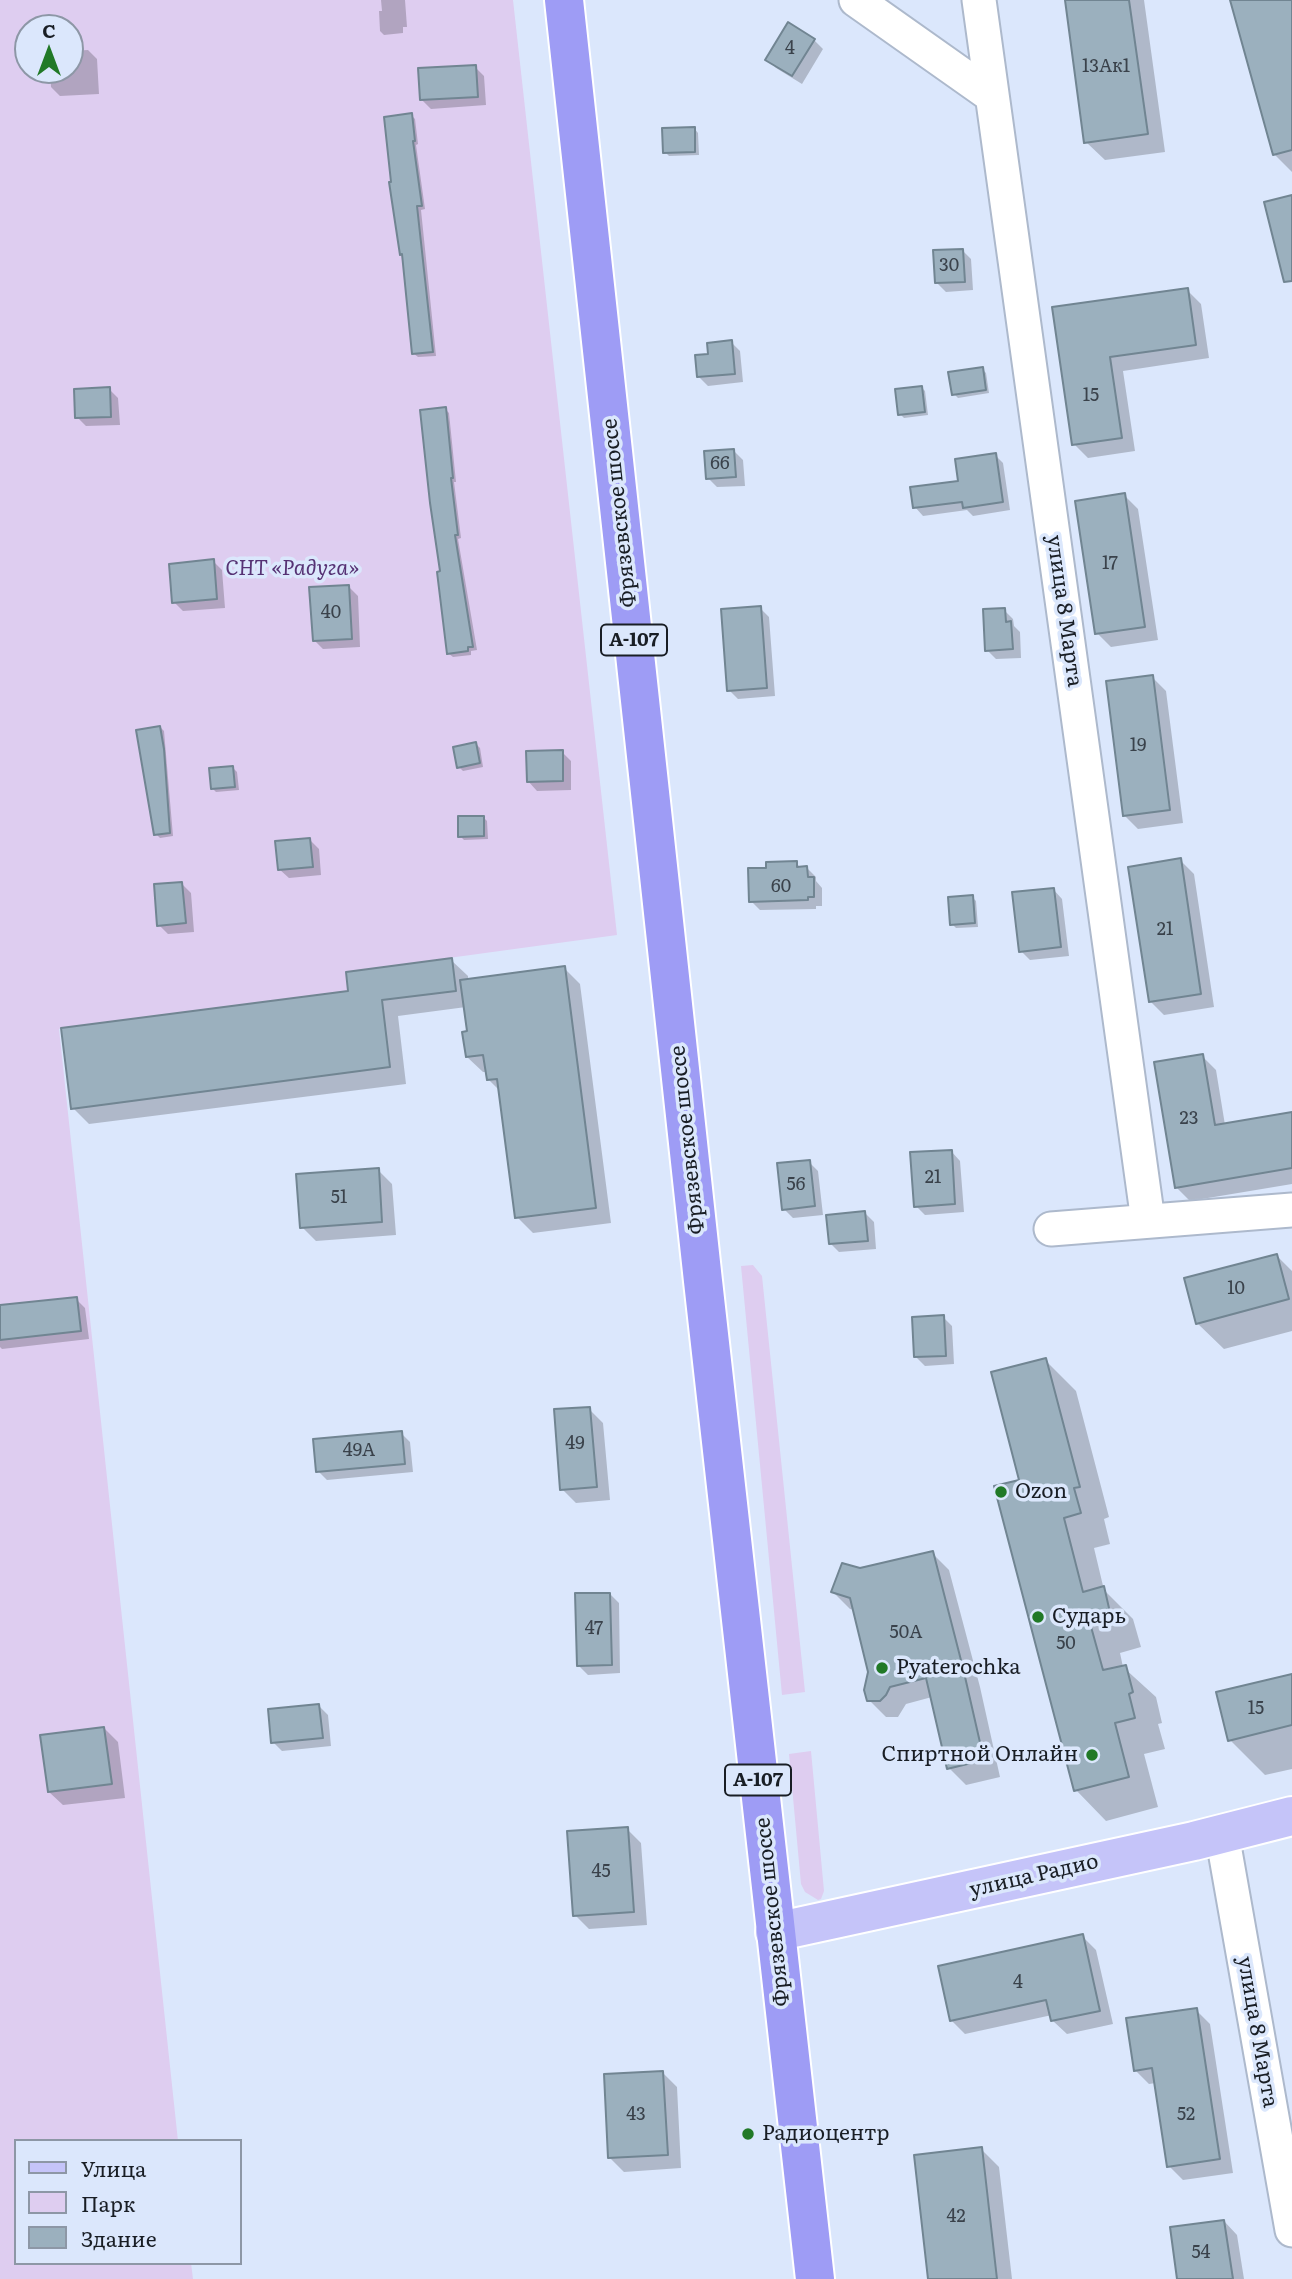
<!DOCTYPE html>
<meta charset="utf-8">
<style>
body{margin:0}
#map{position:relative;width:1292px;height:2279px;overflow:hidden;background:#dbe7fc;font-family:Literata,serif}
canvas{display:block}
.legend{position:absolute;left:14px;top:2139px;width:228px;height:126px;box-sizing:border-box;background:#dbe7fc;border:2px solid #8d97a6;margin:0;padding:9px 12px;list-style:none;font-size:21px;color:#191e25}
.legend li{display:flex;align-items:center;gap:14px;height:35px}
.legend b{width:35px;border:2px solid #8d97a6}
.north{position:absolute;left:14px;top:14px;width:70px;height:70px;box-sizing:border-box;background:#dbe7fc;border:2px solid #8d97a6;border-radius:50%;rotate:0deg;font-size:19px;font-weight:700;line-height:28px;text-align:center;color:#191e25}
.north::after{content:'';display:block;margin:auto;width:24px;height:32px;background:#217927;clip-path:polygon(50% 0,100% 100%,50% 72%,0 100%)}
</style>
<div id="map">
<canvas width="1292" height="2279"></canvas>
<ul class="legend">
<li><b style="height:9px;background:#c5c4f9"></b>Улица</li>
<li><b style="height:19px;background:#decdf0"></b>Парк</li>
<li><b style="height:19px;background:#9bb0be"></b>Здание</li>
</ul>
<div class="north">С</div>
</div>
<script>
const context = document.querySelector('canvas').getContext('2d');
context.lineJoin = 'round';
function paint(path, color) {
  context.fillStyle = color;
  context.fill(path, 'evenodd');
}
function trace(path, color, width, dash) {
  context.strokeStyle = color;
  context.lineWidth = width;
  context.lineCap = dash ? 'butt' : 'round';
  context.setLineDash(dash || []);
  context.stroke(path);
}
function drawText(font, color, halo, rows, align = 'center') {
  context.font = font + ' Literata,serif';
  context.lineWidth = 7;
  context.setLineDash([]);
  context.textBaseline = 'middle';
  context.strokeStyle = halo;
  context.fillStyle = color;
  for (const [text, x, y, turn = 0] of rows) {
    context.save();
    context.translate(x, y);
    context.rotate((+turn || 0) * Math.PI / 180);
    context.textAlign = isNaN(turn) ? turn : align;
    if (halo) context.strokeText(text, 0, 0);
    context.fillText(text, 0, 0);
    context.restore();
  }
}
const green = new Path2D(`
 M0,0H513L617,935L346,972L348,991L59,1029L178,2141H16V2263H191L193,2279H0ZM28,28H70V70H28Z
 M753,1265L762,1276L805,1692L782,1695L741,1266Z
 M811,1751L824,1891L821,1899L818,1900L805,1892L801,1884L789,1754Z`);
const shadow = new Path2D(`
 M381,0H405L407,27H403V33L384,35L380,31L379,11H382Z
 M1066,0H1144L1165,152L1105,160L1086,142Z
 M1232,0H1292V172L1275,155Z
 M814,40L823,49L802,84L776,68L767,59Z
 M88,50L97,59L99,94L60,96L51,87L50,70H70V51Z
 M475,67L484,76L486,105L431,109L421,99Z
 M411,115L415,119L418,144L416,145L425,209L421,210L436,356L418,357L413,353L404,256L402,254Z
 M694,128L698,133L699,155L669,156L665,152Z
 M962,250L971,259L973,290L946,292L937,283Z
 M1187,290L1201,304L1209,358L1123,371L1135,451L1088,458L1074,444L1054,309Z
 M731,342L740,351L743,382L708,386L698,376L710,355Z
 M982,369L986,373L989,393L958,398L954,394Z
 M921,387L925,391L928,415L904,418L900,414Z
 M109,389L118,398L120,425L86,426L77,417Z
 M445,409L449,413L456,482H454L461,538L458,539L477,650L471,651V655L453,657L448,653L442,573Z
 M734,451L743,460L745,486L717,487L708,478Z
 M995,455L1003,463L1010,510L973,516L967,510L923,516L915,507L960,482Z
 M1124,495L1138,509L1158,640L1111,647L1097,633Z
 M213,561L222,570L225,608L183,611L174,602Z
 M349,587L358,596L360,647L323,649L314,640Z
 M760,608L769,617L775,696L738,699L729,690Z
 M1004,610L1013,619L1014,626L1020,632L1021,658L996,659L987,650Z
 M1152,677L1166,691L1183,823L1138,829L1124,815Z
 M160,727L164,731L173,836L160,838L156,834Z
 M476,744L480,748L483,767L463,771L459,767Z
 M562,752L571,761V790L537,791L528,781Z
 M233,768L237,772L239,790L216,792L212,788Z
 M483,817L487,821L488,839L464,840L460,836Z
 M310,840L319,849L321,875L289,878L279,869Z
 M1180,860L1194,874L1214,1007L1164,1015L1150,1001Z
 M796,863L801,868H807L816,877V881L822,888V906H816V909L760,910L751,901L768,870Z
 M182,884L191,893L194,932L168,934L159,925Z
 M1053,889L1062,899L1069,956L1030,960L1021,951Z
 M972,897L976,901L978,927L956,928L952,924Z
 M451,960L468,976V980L564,968L580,984L611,1223L533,1233L517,1217L501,1092L488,1079L487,1072H483L467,1057L469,1033L466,1007L398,1016L406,1084L89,1124L73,1108L350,992Z
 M1202,1056L1216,1070L1225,1125L1292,1114V1184L1190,1201L1176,1187Z
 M951,1151L960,1161L964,1212L925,1215L916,1206Z
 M809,1162L818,1171L823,1215L793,1218L784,1209Z
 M378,1170L392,1184L396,1235L316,1241L302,1227Z
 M865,1213L874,1222L876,1249L839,1252L830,1243Z
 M1277,1256L1292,1271V1331L1224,1349L1197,1323Z
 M76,1299L85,1308L89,1339L2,1349L0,1347V1307Z
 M943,1317L952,1326L954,1364L925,1366L916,1357Z
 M1045,1360L1076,1391L1109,1517L1104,1519L1110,1544L1094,1548L1104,1590L1133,1619L1141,1647L1120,1653L1123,1667L1156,1697L1162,1723L1158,1724L1165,1749L1144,1754L1158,1807L1106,1821L1076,1790L1021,1481Z
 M589,1409L603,1423L610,1500L576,1503L562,1489Z
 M401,1433L410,1442L413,1472L327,1480L318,1471Z
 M932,1553L949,1570L980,1687L1000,1777L966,1785L949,1768L932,1697L906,1704L898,1717H886L869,1700V1672L855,1610L850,1609L833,1592L860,1570Z
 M610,1594L619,1603L620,1673L588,1675L579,1666Z
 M1292,1676V1769L1265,1775L1230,1740Z
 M319,1706L328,1715L331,1746L282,1751L273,1742Z
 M104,1728L118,1742L125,1798L63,1805L49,1792Z
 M627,1829L641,1843L647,1925L589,1929L575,1915Z
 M1082,1936L1096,1950L1113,2024L1067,2034L1053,2021L1052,2015L965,2034L951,2020Z
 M1196,2010L1210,2024L1233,2173L1183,2180L1169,2166L1156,2083L1149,2084L1135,2070Z
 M663,2073L677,2087L681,2168L624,2172L610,2158Z
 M981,2149L999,2167L1012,2279H930Z
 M1224,2221L1237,2235L1244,2279H1179Z`);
const building = new Path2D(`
 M1065,0H1129L1148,134L1084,143Z
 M1230,0H1292V150L1273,155Z
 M788,22L815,39L792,76L765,60Z
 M476,65L478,97L420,100L418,68Z
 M412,113L415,141H413L422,206H417L433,352L412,354L402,254L400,255L389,182H391L384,117Z
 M695,127V152L663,153L662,128Z
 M1292,195V281L1284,282L1264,202Z
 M963,249L965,282L935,283L933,250Z
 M1188,288L1196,345L1110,357L1122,438L1072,445L1052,307Z
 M732,340L735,374L697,377L695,355L708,354L707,343Z
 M983,367L986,390L952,395L948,372Z
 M922,386L925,412L898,415L895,389Z
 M110,387L111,417L75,418L74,389Z
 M446,407L453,478H451L458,535H455L473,647H468V651L447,654L437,572L440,571L430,503L420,410Z
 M734,449L736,477L706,479L704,451Z
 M996,453L1003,502L963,508L962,502L913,508L910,487L958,481L955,459Z
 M1125,493L1145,627L1095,634L1075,501Z
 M214,559L217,599L172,603L169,564Z
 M349,585L352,639L313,641L309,587Z
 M761,606L767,688L727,691L721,609Z
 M1005,608L1006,622L1011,621L1013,649L985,651L983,609Z
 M1153,675L1170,810L1123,816L1106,681Z
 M160,726L164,749L170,833L154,835L136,730Z
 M476,742L480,763L457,768L453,747Z
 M563,750V781L527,782L526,751Z
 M233,766L235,787L211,789L209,768Z
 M458,816H484V836L458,837Z
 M310,838L313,867L278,870L275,841Z
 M1181,858L1201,994L1149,1002L1128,867Z
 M797,861V867L807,866L808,877H814V897H808V900L749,902L748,868H766V862Z
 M182,882L186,923L157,926L154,884Z
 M1054,888L1061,947L1019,952L1012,892Z
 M973,895L975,923L950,925L948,897Z
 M452,958L456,991L382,1000L390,1067L71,1109L61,1028L348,991L346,972Z
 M565,966L596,1208L515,1218L497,1079L487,1080L483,1055L466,1057L462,1032L467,1031L460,980Z
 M1203,1054L1215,1125L1292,1112V1168L1175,1188L1154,1062Z
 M952,1150L955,1204L914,1207L910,1152Z
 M810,1160L815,1206L782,1210L777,1163Z
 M379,1168L382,1222L300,1228L296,1174Z
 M865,1211L868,1241L829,1244L826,1215Z
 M1277,1254L1289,1299L1196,1324L1184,1278Z
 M77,1297L81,1331L0,1340V1305Z
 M944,1315L946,1356L914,1357L912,1317Z
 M1046,1358L1080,1487L1074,1488L1081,1513L1064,1518L1083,1592L1104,1586L1111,1617L1090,1623L1103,1670L1126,1665L1133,1692L1129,1694L1135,1718L1115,1723L1129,1777L1074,1791L994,1486L1019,1480L991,1372Z
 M590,1407L597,1487L560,1490L554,1409Z
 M402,1431L405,1464L316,1472L313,1439Z
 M933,1551L963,1668L984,1760L947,1769L926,1678L890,1687L886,1695L880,1701H867L864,1690L868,1672L850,1598L831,1592L842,1563L860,1568Z
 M575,1593H610L612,1665L577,1666Z
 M1292,1674V1725L1228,1741L1216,1692Z
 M319,1704L323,1738L271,1743L268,1709Z
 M104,1727L112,1784L48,1792L40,1735Z
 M628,1827L634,1912L573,1916L567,1831Z
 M1083,1934L1100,2011L1051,2021L1046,2000L950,2021L938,1966Z
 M1197,2008L1220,2159L1167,2167L1152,2068L1134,2071L1126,2018Z
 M663,2071L668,2155L608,2158L604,2074Z
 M982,2147L997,2279H928L914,2155Z
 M1224,2220L1233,2279H1177L1170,2227Z`);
const minor = new Path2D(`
 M856,0L992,96
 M979,0L1148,1221
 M1051,1229L1292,1210
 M1222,1834L1292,2230`);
const major = new Path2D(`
 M775,1932L1194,1841L1292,1816`);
const highway = new Path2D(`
 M564,0L703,1281L815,2279`);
const markers = [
 [1001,1492,7,"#217927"],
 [1038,1617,7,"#217927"],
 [882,1668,7,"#217927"],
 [1092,1755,7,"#217927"],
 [748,2134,7,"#217927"]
];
const numberNames = [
 ["4",790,49],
 ["13Ак1",1106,67],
 ["30",949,266],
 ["15",1091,396],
 ["66",720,464],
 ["17",1110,564],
 ["40",331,613],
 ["19",1138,746],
 ["60",781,887],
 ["21",1165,930],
 ["23",1189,1119],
 ["21",933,1178],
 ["56",796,1185],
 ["51",339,1198],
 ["10",1236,1289],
 ["49",575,1444],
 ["49А",359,1451],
 ["47",594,1629],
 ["50А",906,1633],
 ["50",1066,1644],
 ["15",1256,1709],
 ["45",601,1872],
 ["4",1018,1983],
 ["43",636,2115],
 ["52",1186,2115],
 ["42",956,2217],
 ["54",1201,2253]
];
const shields = [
 [634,640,66],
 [758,1780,66]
];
const shieldNames = [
 ["А-107",634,640],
 ["А-107",758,1780]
];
const streetNames = [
 ["Фрязевское шоссе",620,513,-96],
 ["улица 8 Марта",1064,611,82],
 ["Фрязевское шоссе",688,1140,-96],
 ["улица Радио",1034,1876,-13],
 ["Фрязевское шоссе",773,1912,-96],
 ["улица 8 Марта",1257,2032,80]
];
const parkNames = [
 ["СНТ «Радуга»",292,569]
];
const poiNames = [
 ["Ozon",1015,1492],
 ["Сударь",1052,1617],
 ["Pyaterochka",896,1668],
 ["Спиртной Онлайн",1078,1755,"right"],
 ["Радиоцентр",762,2134]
];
paint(green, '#decdf0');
paint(shadow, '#0003');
paint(building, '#9bb0be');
trace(building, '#718592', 2);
trace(minor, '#adb9cc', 37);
trace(major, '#fff', 42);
trace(highway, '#fff', 42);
trace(minor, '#fff', 33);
trace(major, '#c5c4f9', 38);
trace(highway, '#9e9cf5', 38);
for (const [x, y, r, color] of markers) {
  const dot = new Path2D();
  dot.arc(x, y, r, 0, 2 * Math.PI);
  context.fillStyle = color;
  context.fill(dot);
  trace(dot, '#dbe7fc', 2.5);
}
drawText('18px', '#3a424b', null, numberNames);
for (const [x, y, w] of shields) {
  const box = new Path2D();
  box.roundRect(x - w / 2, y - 15.5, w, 31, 5);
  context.fillStyle = '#dbe7fc';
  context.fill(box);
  trace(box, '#191e25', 2);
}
drawText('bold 19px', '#191e25', null, shieldNames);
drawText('21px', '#191e25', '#dbe7fc', streetNames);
drawText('italic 21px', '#563274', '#dbe7fc', parkNames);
drawText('21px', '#191e25', '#dbe7fc', poiNames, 'left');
</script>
